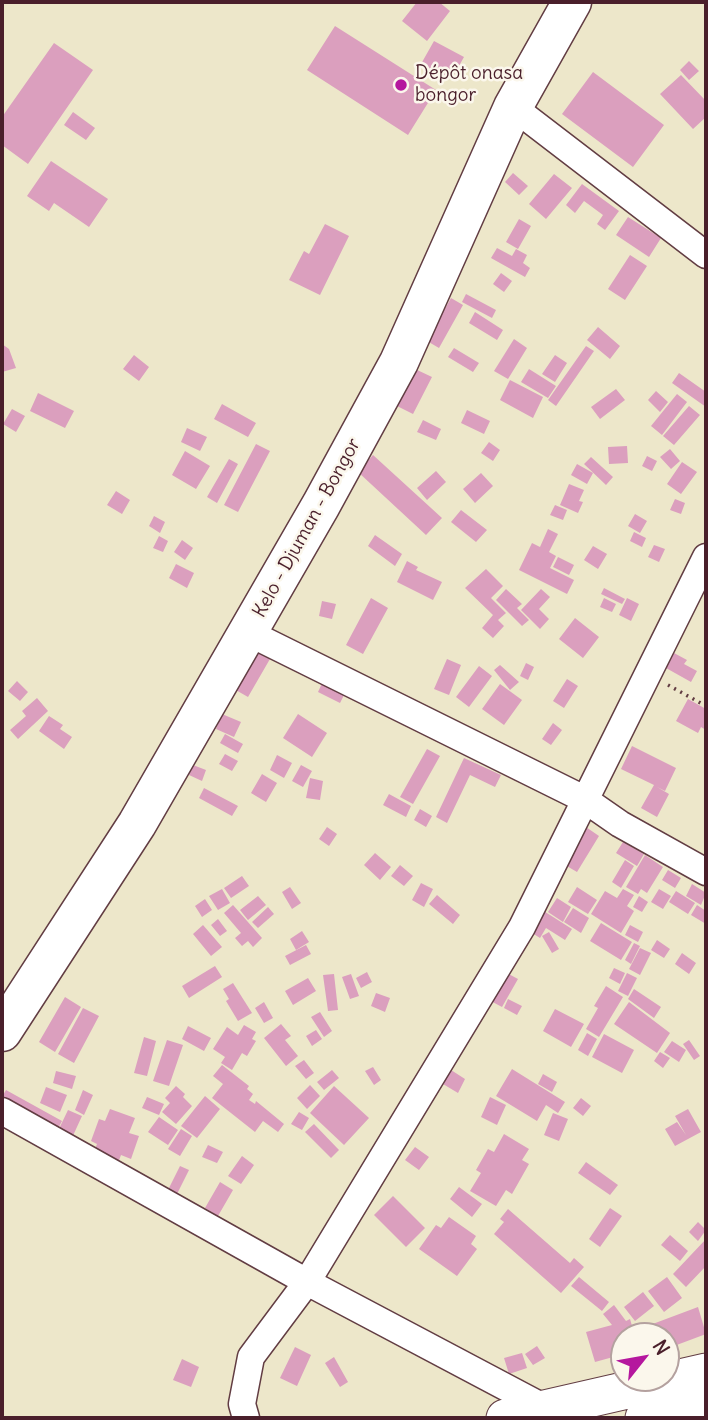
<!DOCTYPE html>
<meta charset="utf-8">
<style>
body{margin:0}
#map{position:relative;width:708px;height:1420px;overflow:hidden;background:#ede7ca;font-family:Delius,sans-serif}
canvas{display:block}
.frame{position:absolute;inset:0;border:4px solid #4a1f2b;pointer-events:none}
.north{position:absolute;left:610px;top:1322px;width:70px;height:70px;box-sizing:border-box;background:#fbf7ec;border:2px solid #b4a19f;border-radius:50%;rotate:59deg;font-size:19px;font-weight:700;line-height:28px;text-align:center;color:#4a1f2b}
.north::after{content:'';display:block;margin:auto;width:24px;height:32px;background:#b5179e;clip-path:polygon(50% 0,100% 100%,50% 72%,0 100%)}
</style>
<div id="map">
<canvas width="708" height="1420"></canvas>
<div class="frame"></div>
<div class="north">N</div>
</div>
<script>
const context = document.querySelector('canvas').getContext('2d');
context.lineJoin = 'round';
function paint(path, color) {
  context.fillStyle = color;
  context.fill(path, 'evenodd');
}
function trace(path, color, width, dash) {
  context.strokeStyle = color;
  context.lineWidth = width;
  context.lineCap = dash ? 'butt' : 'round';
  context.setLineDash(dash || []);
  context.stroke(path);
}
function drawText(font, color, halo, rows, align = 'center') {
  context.font = font + ' Delius,sans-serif';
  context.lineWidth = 5;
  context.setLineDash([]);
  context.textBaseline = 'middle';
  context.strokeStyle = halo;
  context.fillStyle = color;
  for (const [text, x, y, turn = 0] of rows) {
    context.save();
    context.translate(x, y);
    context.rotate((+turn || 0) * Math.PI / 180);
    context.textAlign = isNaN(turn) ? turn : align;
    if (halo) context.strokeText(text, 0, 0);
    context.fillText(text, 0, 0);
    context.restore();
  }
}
const building = new Path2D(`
 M417,2H439L450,11L427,41L402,21Z
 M335,26L436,90L408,135L307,70Z
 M434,41L464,57L451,80L421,64Z
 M54,43L93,70L28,164L2,145V117Z
 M689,61L699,71L689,80L680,70Z
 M593,72L664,125L633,167L562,114Z
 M681,75L706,101V117L693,129L660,94Z
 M73,112L95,128L86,140L64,125Z
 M51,161L108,199L89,227L54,203L49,211L27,196Z
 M513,173L528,186L519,195L505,182Z
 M554,174L572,188L546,219L529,204Z
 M582,184L619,211L605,230L597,224L603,215L584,201L575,213L566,205Z
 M628,217L661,238L649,257L616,235Z
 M519,219L531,226L518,249L506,242Z
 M325,224L349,236L320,295L289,280L304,251L309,254Z
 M497,248L512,256L516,249L527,255L523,263L530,268L525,277L491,258Z
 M630,255L647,266L625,300L608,289Z
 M501,273L512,281L504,292L493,284Z
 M466,294L496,310L492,318L462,302Z
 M451,298L463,305L439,348L427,341Z
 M475,312L503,330L497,340L469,323Z
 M598,327L620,346L610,359L587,340Z
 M514,339L527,348L508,379L494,371Z
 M2,344L9,349L16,368L2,372Z
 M586,346L594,351L556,406L548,400Z
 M454,348L479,363L473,372L448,357Z
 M134,355L149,367L139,381L123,369Z
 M555,355L567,363L555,382L542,374Z
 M413,368L432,377L413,414L395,405Z
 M529,369L556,386L548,398L521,382Z
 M679,373L706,392V407L672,383Z
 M510,380L543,397L533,418L500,400Z
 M616,389L625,400L600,419L591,407Z
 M656,391L668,402L660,412L648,400Z
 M38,393L74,411L65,428L30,411Z
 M677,394L687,402L662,435L651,426Z
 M222,404L256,423L248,437L214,419Z
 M689,406L700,415L674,445L663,436Z
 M12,409L25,416L16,432L3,424Z
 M467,410L490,421L484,434L461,423Z
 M423,420L441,429L436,440L417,432Z
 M187,428L207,437L200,451L181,442Z
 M489,442L500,450L493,461L481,453Z
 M256,444L270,451L238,512L224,505Z
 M627,446L628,463L609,464L608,447Z
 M670,449L680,461L671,469L660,457Z
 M185,451L210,466L196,489L172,475Z
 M373,455L442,518L426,535L358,472Z
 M647,456L657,461L652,471L642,466Z
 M591,457L613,477L606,485L584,464Z
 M229,459L238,464L217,503L207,497Z
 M682,462L697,472L681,494L667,484Z
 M577,464L593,473L587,484L571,475Z
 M436,471L446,482L427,500L417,488Z
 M481,473L493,486L475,503L463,489Z
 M569,484L584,490L579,501L583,502L578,513L560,505Z
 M116,491L130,500L122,514L107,505Z
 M675,499L685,503L681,514L670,510Z
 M555,505L567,510L563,520L550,515Z
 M461,510L487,530L476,542L451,522Z
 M635,514L647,521L640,533L628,526Z
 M154,516L165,522L160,533L149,526Z
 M548,529L558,534L549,552L556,556L550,568L574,580L567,594L519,570L532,543L540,547Z
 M634,532L646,538L642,547L630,541Z
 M375,535L402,554L395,566L368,546Z
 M159,536L168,541L163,552L153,548Z
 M182,540L193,548L185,560L174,552Z
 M654,545L665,549L659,562L648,557Z
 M593,546L607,554L598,569L584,560Z
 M558,557L574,565L569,575L553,567Z
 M407,561L418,567L416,570L442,582L433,600L397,582Z
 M176,564L194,573L187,588L169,578Z
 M486,569L503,586L491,598L506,613L498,620L504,626L493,638L482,628L493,615L465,588Z
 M604,588L625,599L622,604L601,594Z
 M506,589L522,604L517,608L529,620L522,626L496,600Z
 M541,589L550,597L539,609L549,619L540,629L521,610Z
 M371,598L388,608L363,654L346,645Z
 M604,598L616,604L612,612L600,607Z
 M627,598L639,604L631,621L619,615Z
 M322,601L336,604L332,619L319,616Z
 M575,618L599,637L583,658L559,639Z
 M260,644L274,652L248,697L234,689Z
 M674,653L687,660L684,664L697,671L691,682L666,668Z
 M447,659L461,665L449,695L434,689Z
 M526,663L534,667L528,680L520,676Z
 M500,665L519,682L510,690L494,670Z
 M479,666L492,676L469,707L456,697Z
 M324,679L346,691L340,703L318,692Z
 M567,679L578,686L564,708L553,701Z
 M17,681L28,692L20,701L8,691Z
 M500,684L522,700L504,725L482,709Z
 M37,698L48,711L18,739L10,730L26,716L22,711Z
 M688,699L706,709V730L701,727L698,733L676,721Z
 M222,714L241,722L234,737L216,729Z
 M298,714L327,733L312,757L283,738Z
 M49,716L63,725L60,729L72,737L64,749L39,731Z
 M553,723L562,730L551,745L542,739Z
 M225,734L243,744L238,753L220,743Z
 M632,746L676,768L665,791L657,787L669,794L657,817L641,808L654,785L621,769Z
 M427,749L440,756L413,804L400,797Z
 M225,754L238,761L232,771L219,764Z
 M277,755L292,763L284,778L270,770Z
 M464,758L501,775L495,787L470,775L447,823L436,817Z
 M193,765L206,770L202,781L189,775Z
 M301,765L312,771L303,787L292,781Z
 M262,774L277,783L266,802L251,793Z
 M310,778L323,781L320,800L306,798Z
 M204,788L238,806L232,816L199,798Z
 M389,794L411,806L406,817L383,805Z
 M420,809L432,816L426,827L414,820Z
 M583,825L599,836L577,872L560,862Z
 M327,827L337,834L329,846L319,839Z
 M623,842L644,854L637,866L616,853Z
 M375,853L391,867L380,880L364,865Z
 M645,855L663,867L647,893L641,889L638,894L626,887Z
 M625,860L634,866L621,888L612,882Z
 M400,865L413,876L404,886L391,876Z
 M668,870L681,878L675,888L662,880Z
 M242,876L249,886L231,898L224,888Z
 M421,883L433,889L424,907L412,900Z
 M692,884L706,893L701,905L686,896Z
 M290,887L301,903L292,909L282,892Z
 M577,887L597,900L588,914L568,902Z
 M222,889L230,903L218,910L209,896Z
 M623,889L634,895L627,906L634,911L621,933L591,914L605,891L617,898Z
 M659,889L671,896L663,909L651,902Z
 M676,891L695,903L688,914L669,902Z
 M437,895L460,915L453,924L429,904Z
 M258,896L266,905L248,920L240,910Z
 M639,896L648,902L642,912L633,907Z
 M557,898L571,907L563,922L548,912Z
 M205,899L212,910L202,917L195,906Z
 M233,905L262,938L253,947L248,941L242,946L235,938L241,933L224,913Z
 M697,905L706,911V924L691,915Z
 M268,907L274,914L258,928L252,922Z
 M539,908L572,929L565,940L546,928L540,938L526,929Z
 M573,908L589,918L581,933L564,922Z
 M218,919L227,931L220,936L211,925Z
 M601,923L632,942L621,960L590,941Z
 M203,925L222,947L211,956L193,934Z
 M630,925L643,932L638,942L625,935Z
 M302,931L309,942L296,950L290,939Z
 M549,932L559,949L552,953L542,936Z
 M657,940L670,949L664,958L651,950Z
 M634,943L640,946L631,964L625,960Z
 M306,945L311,954L290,965L285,956Z
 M640,948L651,953L640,975L629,969Z
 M682,953L696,963L689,974L675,964Z
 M215,966L222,977L189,998L182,986Z
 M614,968L625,973L620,984L609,978Z
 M503,971L518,979L502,1007L487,999Z
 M367,972L372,982L361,988L356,978Z
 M627,973L637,978L628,996L618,991Z
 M334,974L338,1010L328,1011L323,975Z
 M351,974L359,996L350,999L342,977Z
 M308,978L316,991L293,1005L285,991Z
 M233,983L252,1013L238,1021L226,1001L229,999L223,989Z
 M606,986L623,997L599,1037L586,1029L598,1008L594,1006Z
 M634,989L661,1007L654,1018L628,999Z
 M376,993L390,998L385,1012L371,1006Z
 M65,997L81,1007L55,1052L39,1042Z
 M508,999L522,1006L517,1015L504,1008Z
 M264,1002L273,1018L264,1023L255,1008Z
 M629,1002L670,1033L657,1053L614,1024Z
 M83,1008L99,1016L74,1063L58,1054Z
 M555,1009L584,1024L571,1047L543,1031Z
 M320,1012L332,1031L324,1037L311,1017Z
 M281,1024L291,1036L285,1040L298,1056L286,1066L264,1038Z
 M244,1025L256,1032L252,1039L256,1041L247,1056L242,1053L232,1070L221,1063L225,1057L213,1049L227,1027L238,1035Z
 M188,1026L211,1038L204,1051L182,1039Z
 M316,1030L322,1039L312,1046L306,1036Z
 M587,1033L597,1039L588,1056L578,1050Z
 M604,1034L634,1050L622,1073L592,1057Z
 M144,1037L156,1041L147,1076L134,1073Z
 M167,1040L183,1045L169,1086L153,1081Z
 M689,1040L700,1056L694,1060L683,1044Z
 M672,1041L686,1050L679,1062L664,1052Z
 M660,1052L670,1058L663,1068L654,1061Z
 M304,1060L314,1073L306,1079L295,1066Z
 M222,1065L249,1086L247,1089L253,1094L249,1100L255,1104L256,1101L284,1124L278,1132L263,1121L255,1132L212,1098L223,1084L213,1076Z
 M373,1067L381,1080L374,1085L365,1071Z
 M512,1069L565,1102L558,1113L546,1105L537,1121L496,1096Z
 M332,1070L339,1078L324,1090L317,1082Z
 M451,1070L465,1079L458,1093L443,1084Z
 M56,1071L76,1076L72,1089L53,1083Z
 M543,1074L557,1082L552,1092L538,1084Z
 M310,1085L320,1096L307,1109L297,1098Z
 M176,1086L185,1094L183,1097L192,1106L176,1124L162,1112L170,1103L165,1098Z
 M334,1086L369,1118L344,1145L310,1113Z
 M46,1087L67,1095L60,1112L40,1103Z
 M6,1090L62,1121L55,1134L2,1105V1097Z
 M83,1090L93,1095L84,1115L75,1110Z
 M205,1096L220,1109L197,1138L181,1126Z
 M147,1097L164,1104L159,1115L142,1108Z
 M490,1097L506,1105L497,1125L481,1117Z
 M581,1098L591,1106L583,1116L573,1108Z
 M110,1109L135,1118L129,1133L139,1136L131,1159L121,1155L117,1166L92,1157L97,1144L91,1141L99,1119L105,1121Z
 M688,1109L701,1132L675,1146L665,1129L677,1122L686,1135L675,1116Z
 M68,1110L82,1116L71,1140L57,1133Z
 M299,1112L309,1118L302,1130L291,1124Z
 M553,1113L568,1119L559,1141L544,1135Z
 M159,1117L178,1130L168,1145L148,1132Z
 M314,1124L339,1150L331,1158L305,1132Z
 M181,1129L192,1136L180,1156L168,1149Z
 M504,1134L529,1149L522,1160L529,1164L512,1194L506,1190L496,1206L470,1191L481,1173L476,1170L488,1149L494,1152Z
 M208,1145L223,1152L217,1163L202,1157Z
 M415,1147L429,1157L419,1170L405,1160Z
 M242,1156L254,1165L241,1184L228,1176Z
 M586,1162L618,1185L610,1195L578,1173Z
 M180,1166L189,1170L177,1194L168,1190Z
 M220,1182L233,1190L218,1216L205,1208Z
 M459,1187L482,1204L472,1217L450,1199Z
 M393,1196L425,1228L406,1247L374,1215Z
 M610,1208L622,1216L600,1247L589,1239Z
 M508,1209L570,1263L574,1258L584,1267L561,1293L494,1234L504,1222L500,1219Z
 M449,1217L476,1236L471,1244L477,1249L457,1276L419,1249L436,1225L441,1228Z
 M698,1222L706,1230L698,1241L689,1232Z
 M670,1235L688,1251L680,1261L661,1245Z
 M706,1239V1266L686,1287L673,1274Z
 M579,1277L609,1302L602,1311L571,1286Z
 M667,1277L682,1298L664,1312L648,1291Z
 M643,1292L654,1306L635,1321L624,1307Z
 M614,1305L626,1321L630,1319L635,1336H624V1354L595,1362L586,1332L612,1325L603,1314Z
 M698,1307L706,1334L666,1349V1336H646L642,1328Z
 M537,1346L545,1358L533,1365L525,1354Z
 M295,1347L311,1355L297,1386L280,1378Z
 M522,1353L527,1368L509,1374L504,1358Z
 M334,1357L348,1382L340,1387L325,1363Z
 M182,1359L199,1367L191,1387L173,1380Z`);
const path = new Path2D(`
 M668,685L706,706`);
const street = new Path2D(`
 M513,107L706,255
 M249,633L584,799L620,824L706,872
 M2,1111L307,1282L547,1409
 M246,1418L242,1404L251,1357L307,1282L522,927L706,557`);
const secondary = new Path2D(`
 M505,1418L706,1372
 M644,1418L706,1404`);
const highway = new Path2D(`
 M2,1032L137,824L321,505L399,362L513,107L572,2`);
const markers = [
 [401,85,7,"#b5179e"]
];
const poiNames = [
 ["Dépôt onasa",415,74],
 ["bongor",415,96]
];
const streetNames = [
 ["Kelo - Djuman - Bongor",307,528,-61]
];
paint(building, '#db9fbe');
trace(street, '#623d43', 29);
trace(secondary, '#623d43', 39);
trace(highway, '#623d43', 41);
trace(path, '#623d43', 3.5, [2, 5]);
trace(street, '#fff', 26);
trace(secondary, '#fff', 37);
trace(highway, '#fff', 38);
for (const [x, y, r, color] of markers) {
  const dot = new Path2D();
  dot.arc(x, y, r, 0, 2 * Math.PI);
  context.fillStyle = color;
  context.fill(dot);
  trace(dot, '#fbf7ec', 2.5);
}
drawText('19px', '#4a1f2b', '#fbf7ec', poiNames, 'left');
drawText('19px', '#4a1f2b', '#fbf7ec', streetNames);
</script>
